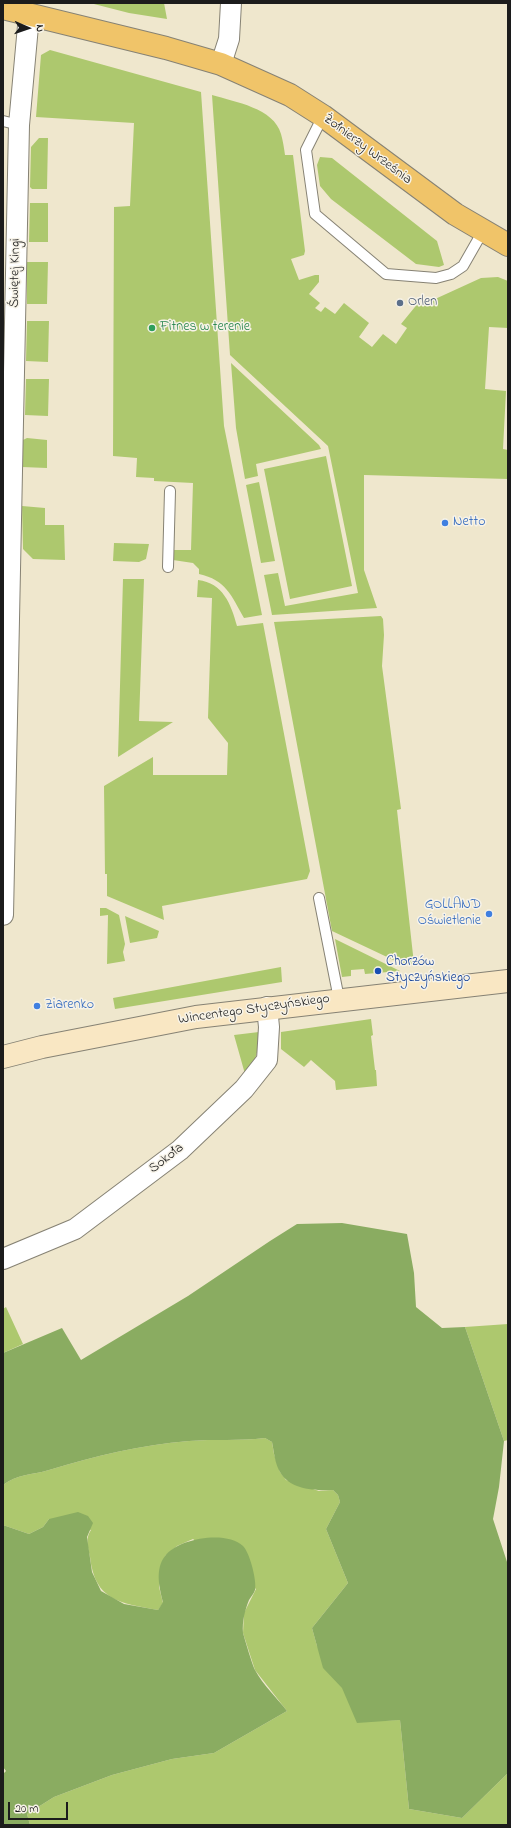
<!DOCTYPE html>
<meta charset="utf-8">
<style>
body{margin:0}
#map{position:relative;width:511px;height:1828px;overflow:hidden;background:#efe7cd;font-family:"Indie Flower",sans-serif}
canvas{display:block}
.frame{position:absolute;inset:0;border:4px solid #1c1c1c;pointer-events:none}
.north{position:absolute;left:8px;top:8px;width:40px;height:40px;-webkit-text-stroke:3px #f7f3e8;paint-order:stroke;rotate:92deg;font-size:11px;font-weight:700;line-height:16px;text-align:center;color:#1c1c1c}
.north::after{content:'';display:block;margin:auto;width:14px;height:18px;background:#1c1c1c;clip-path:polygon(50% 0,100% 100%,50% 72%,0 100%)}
.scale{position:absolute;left:8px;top:1802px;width:60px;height:18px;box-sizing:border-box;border:2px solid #1c1c1c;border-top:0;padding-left:5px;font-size:12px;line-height:14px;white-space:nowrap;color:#1c1c1c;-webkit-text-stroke:3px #f7f3e8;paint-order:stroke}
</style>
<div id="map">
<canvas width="511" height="1828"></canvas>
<div class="frame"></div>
<div class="north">N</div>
<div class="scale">20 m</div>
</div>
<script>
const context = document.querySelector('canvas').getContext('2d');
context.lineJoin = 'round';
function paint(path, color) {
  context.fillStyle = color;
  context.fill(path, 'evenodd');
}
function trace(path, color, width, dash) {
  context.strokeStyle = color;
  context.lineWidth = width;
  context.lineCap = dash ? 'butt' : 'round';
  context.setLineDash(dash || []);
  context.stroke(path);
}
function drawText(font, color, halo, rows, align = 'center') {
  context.font = font + ' "Indie Flower",sans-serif';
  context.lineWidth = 3;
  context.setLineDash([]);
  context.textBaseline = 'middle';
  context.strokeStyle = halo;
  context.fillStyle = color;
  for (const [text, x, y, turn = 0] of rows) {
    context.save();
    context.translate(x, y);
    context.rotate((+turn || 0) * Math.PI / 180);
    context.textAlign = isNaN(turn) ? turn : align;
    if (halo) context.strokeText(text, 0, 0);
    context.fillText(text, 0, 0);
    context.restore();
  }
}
const green = new Path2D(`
 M90,3H164L167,19L129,13Z
 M50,50L201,92L224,426L262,615L244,618C231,595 226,580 199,574V569L193,563L173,560V550H191L193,483L154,481V478L136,477L137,458L113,456L114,207L130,206L134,123L36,117L41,55Z
 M212,95C235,102 274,108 281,134C283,141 284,148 285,155H293L305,251L304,255L291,259L299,280L315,275H319V282L309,294L320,303L315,308L321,312L325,307L335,314L344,303L369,323L359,337L372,347L383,334L396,344L407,328L401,324L419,302L422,305L481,278L498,277L508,281V328L489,327L485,389L506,391L503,449L508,450V479L364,475V570L377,608L272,615L264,575L278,573L285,606L358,593L328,446L230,355Z
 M39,138H48L47,189H32L30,187L31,147Z
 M320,157L332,158L437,241L444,265L439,267L416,264L331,199L320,186L317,165Z
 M30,203H48V242H29Z
 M27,262H48L47,304H27Z
 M27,321H49L48,362L26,361Z
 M231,363L319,445L321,449L256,464L258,476L245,479L236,428Z
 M26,379H49L48,416L25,415Z
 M27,438L47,440V468L22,467L23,440Z
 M326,456L352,586L290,599L264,469Z
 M259,482L275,561L261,563L246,485Z
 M22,506L45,508V525H64L65,560L33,559L23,549Z
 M114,543L149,544L146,559L139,562L113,561Z
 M123,579H144L139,721L173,722L118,757Z
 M198,580C223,583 231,604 237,626L263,623L310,871L307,879L162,906L164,920L107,896V874H105L104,786L153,757V775H227L228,743L208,718L212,598L197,597Z
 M381,616L383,619L384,635L382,666L401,809L397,810L414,964L404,965L332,931L274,622Z
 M100,908H106L119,915L125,944L123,952L125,961L107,964L108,915L100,916Z
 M125,916L159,931L157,938L130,943Z
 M335,939L400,971L365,974L364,969L351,970V976L342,977Z
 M281,967L282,982L115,1009L113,998Z
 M371,1019L373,1035L371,1036L375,1070H376L377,1086L336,1090L335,1081L311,1060L304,1067L281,1049V1032Z
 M259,1032C258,1051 258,1059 245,1074L234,1035Z
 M6,1307L23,1344L3,1353V1309Z
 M508,1324V1440L504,1441L465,1327Z
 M265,1438L272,1442L274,1454L280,1472L286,1480L319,1491L333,1490L338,1495L340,1502L326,1529L348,1583L312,1628L317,1646L373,1721L400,1720L409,1809L462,1818L508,1773V1825H30L27,1814L54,1797L112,1775L172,1759L214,1753L287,1711L255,1670L243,1633L244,1613L256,1589L193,1539L177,1546L165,1556L159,1587L163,1603L158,1610C120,1603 95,1601 90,1557C88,1547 85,1539 91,1530L49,1519L43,1527L29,1534L3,1525V1485C17,1474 32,1475 49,1470C94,1456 141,1445 189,1441C214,1439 240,1441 265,1438Z`);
const forest = new Path2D(`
 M342,1223L407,1234L414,1273L416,1307L442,1328L465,1327L504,1441L499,1487L493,1519L508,1565V1773L462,1818L409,1809L400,1720L357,1723L342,1688L323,1668L312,1628L348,1583L326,1529L340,1502L338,1495L333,1490C316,1491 290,1490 280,1472C275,1464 274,1452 272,1442L265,1438C240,1441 214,1439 189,1441C141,1445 94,1456 49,1470C32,1475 17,1474 3,1485V1353L62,1328L81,1360L188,1296L270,1241L297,1224Z
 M78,1512L88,1516L93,1523L87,1537L92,1572L101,1591L124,1604L158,1610L163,1602C159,1587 155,1569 165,1556C178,1538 227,1530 243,1546C250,1553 257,1581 255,1590C254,1593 251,1597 249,1600C245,1610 242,1621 243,1633C245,1640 252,1664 255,1670C263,1685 277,1698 287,1711L214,1753L172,1759L112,1775L54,1797L27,1814L30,1825H3V1774L6,1771L3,1767V1525L29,1534L43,1527L49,1519Z`);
const lane = new Path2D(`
 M323,116L306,150L315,214L386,274L436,278L451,274L463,266L483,231
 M3,121L19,125
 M168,567L170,491
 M319,898L339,999`);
const street = new Path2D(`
 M221,64L229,39L231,3
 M3,915L19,125L29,15
 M3,1259L75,1229L180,1150L244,1089L267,1060L269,1027L267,1007`);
const secondary = new Path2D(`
 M3,1057L42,1047L196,1017L508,981`);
const primary = new Path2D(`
 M3,8L166,48L221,64L290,95L323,116L455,214L508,245`);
const markers = [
 [400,303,4,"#5c6f8a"],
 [152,328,4,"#2e9e5b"],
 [445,523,4,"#3f7fe0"],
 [489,914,4,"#3f7fe0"],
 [378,971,4,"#1a4fb4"],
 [37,1006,4,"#3f7fe0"]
];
const streetNames = [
 ["Żołnierzy Września",367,150,37],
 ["Świętej Kingi",16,273,-89],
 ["Wincentego Styczyńskiego",254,1010,-8],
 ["Sokoła",167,1159,-38]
];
const serviceNames = [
 ["Orlen",408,303]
];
const leisureNames = [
 ["Fitnes w terenie",160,328]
];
const shopNames = [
 ["Netto",453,523],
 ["GOLLAND",481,906,"right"],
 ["Oświetlenie",481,922,"right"],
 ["Ziarenko",45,1006]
];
const transitNames = [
 ["Chorzów",386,963],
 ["Styczyńskiego",386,979]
];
paint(green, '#adc86e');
paint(forest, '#8aac61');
trace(lane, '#868274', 12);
trace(street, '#868274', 22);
trace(secondary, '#868274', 24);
trace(primary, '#868274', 24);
trace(lane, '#fff', 10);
trace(street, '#fff', 20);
trace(secondary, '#f9e7c3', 22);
trace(primary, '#f0c469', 22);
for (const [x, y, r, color] of markers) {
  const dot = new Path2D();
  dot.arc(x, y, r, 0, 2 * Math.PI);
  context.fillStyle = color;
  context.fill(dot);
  trace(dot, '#f7f3e8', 1.5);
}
drawText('14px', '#1c1c1c', '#f7f3e8', streetNames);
drawText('14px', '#4e5e75', '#f7f3e8', serviceNames, 'left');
drawText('14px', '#27864d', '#f7f3e8', leisureNames, 'left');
drawText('14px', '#366cbe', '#f7f3e8', shopNames, 'left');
drawText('14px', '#164399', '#f7f3e8', transitNames, 'left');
</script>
